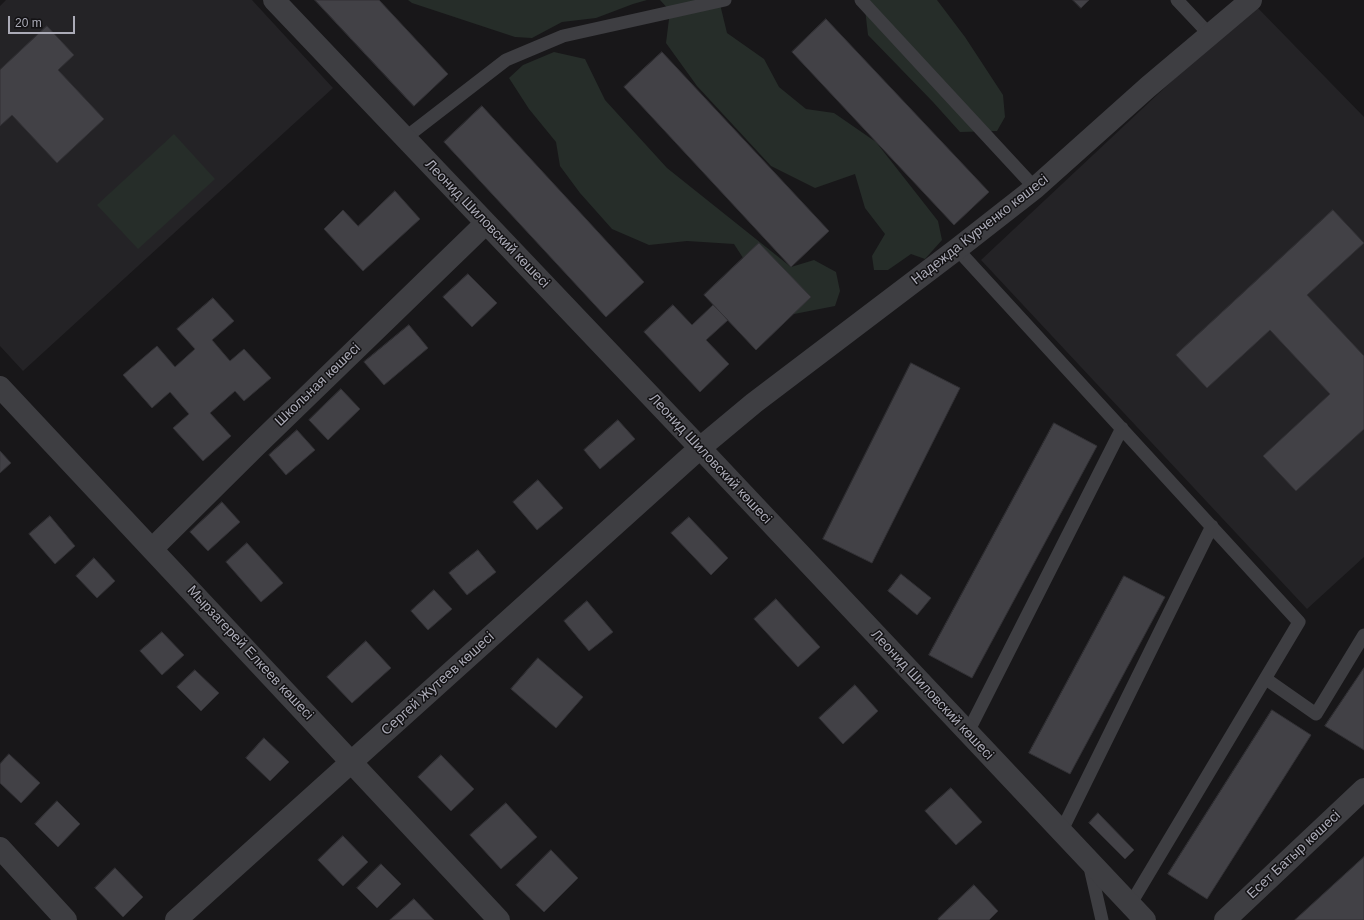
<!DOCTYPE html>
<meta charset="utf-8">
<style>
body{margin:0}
#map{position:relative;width:1364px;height:920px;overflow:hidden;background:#181719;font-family:Arial,sans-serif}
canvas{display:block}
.scale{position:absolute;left:8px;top:16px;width:67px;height:18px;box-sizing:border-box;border:2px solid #ababb7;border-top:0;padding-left:5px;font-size:12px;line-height:14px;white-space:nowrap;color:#ababb7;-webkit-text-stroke:3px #131214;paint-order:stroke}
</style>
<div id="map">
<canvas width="1364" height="920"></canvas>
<div class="scale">20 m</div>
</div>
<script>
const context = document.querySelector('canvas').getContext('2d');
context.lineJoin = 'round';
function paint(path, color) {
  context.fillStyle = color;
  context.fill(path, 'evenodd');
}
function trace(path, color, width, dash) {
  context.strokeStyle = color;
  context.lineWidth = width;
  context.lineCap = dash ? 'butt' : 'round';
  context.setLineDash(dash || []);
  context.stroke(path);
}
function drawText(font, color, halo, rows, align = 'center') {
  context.font = font + ' Arial,sans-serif';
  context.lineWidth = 3;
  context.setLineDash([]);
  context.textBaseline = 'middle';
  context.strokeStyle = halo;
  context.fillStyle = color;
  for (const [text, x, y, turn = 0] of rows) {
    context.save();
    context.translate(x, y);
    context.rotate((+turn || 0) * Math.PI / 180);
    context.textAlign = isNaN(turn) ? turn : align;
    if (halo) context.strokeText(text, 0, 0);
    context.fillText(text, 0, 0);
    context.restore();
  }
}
const built = new Path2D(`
 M6,0H252L333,88L23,371L0,346V6Z
 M1254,4L1364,117V557L1307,609L981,260Z`);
const green = new Path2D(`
 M408,0H647L633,4L596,18L562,22L532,38L515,37L412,3Z
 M660,0H719L727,33L764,59L779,87L806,109L834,113L876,142L938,221L942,240L925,259L911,254L888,270H874L872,256L885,234L865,208L855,174L815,188L771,166L697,86L666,43L670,11Z
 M864,0H937L965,37L1003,95L1005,117L997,131L960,132L933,102L868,35Z
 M554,52L585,59L605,100L667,168L791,267L814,260L836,272L840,291L835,306L794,314L771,301L734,244L687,241L649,245L612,229L580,193L560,166L556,142L529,109L509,78L523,65Z
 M174,134L215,179L138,249L97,205Z`);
const building = new Path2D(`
 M315,0H379L448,74L414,106Z
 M1073,0H1089L1081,8Z
 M826,19L989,192L954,225L792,52Z
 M47,26L74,55L58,70L104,119L57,163L12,115L0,126V70Z
 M662,52L829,231L791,267L624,87Z
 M482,106L644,282L606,317L444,142Z
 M395,191L420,219L363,271L324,229L343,210L358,226Z
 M1333,210L1364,243L1307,295L1364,356V429L1296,491L1263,456L1330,394L1270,330L1207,388L1176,355Z
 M759,243L811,297L756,350L704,295Z
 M468,274L497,303L472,327L443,297Z
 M213,298L234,321L212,340L230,361L244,349L271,378L244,401L235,391L210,413L231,436L203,461L173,428L189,414L170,392L152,408L123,375L157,346L175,367L195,349L177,329Z
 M673,305L692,325L713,305L728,320L706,340L729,364L700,392L644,332Z
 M409,325L428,348L384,385L364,362Z
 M911,363L960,388L872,563L823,539Z
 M341,389L360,409L328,440L309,420Z
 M618,420L635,439L600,469L584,450Z
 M1054,423L1097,446L972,678L929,655Z
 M297,430L315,450L286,475L269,455Z
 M0,451L11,463L0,473Z
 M538,480L563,508L537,530L513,502Z
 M222,502L240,522L208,551L190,532Z
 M50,516L75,546L55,564L29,534Z
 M689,517L728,558L711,575L671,533Z
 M247,543L283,583L261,602L226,562Z
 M478,550L496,572L467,595L449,573Z
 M94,558L115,581L97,598L76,576Z
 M901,574L931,598L917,615L888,591Z
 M1124,576L1165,597L1070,774L1029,753Z
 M434,590L452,609L428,630L411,611Z
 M776,599L820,647L798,667L754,619Z
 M587,601L613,632L589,651L564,621Z
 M162,632L184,655L162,675L140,651Z
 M366,641L391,668L352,703L327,677Z
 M538,658L583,697L556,728L511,689Z
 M1364,668V750L1325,726Z
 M195,670L219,693L201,711L177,687Z
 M855,685L878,711L843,744L819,718Z
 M1272,710L1311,735L1207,899L1168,874Z
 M264,738L289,762L270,781L246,758Z
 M9,754L40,783L21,803L0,783V764Z
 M441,755L474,789L451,811L418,777Z
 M951,788L982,822L956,845L925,811Z
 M57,801L80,824L58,847L35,824Z
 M506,803L537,837L501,869L470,835Z
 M1098,813L1134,850L1125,859L1089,823Z
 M343,836L368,862L343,886L318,860Z
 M551,850L578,878L544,912L516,885Z
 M1364,857V920H1295Z
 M381,864L401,884L377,908L357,888Z
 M115,868L143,897L123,917L95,888Z
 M974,885L998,911L989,920H939L938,919Z
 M414,899L434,920H390Z`);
const service = new Path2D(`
 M861,0L1035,188
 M1177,0L1210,35
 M405,138L506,60L563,36L725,0
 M957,249L1299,622L1130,905
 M1266,679L1316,714L1364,635
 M968,732L1122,428
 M1061,832L1212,526
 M1089,863L1102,920`);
const minor = new Path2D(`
 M274,0L700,448L1145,920
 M0,387L499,920
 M152,549L256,446L486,223
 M0,848L66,920
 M176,920L700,448L754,403L957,249L1035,188L1148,87L1251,0
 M1225,920L1364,789`);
const streetNames = [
 ["Леонид Шиловский көшесі",487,224,46],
 ["Надежда Курченко көшесі",980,230,-38],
 ["Школьная көшесі",318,385,-44],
 ["Леонид Шиловский көшесі",710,459,47],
 ["Мырзагерей Елкеев көшесі",250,653,47],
 ["Сергей Жутеев көшесі",438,684,-42],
 ["Леонид Шиловский көшесі",932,695,47],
 ["Есет Батыр көшесі",1294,855,-43]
];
paint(built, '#242326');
paint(green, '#262d29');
paint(building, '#424146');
trace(building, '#323135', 1);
trace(service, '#3e3e42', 13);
trace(minor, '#3e3e42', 22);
drawText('14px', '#ababb7', '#131214', streetNames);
</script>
